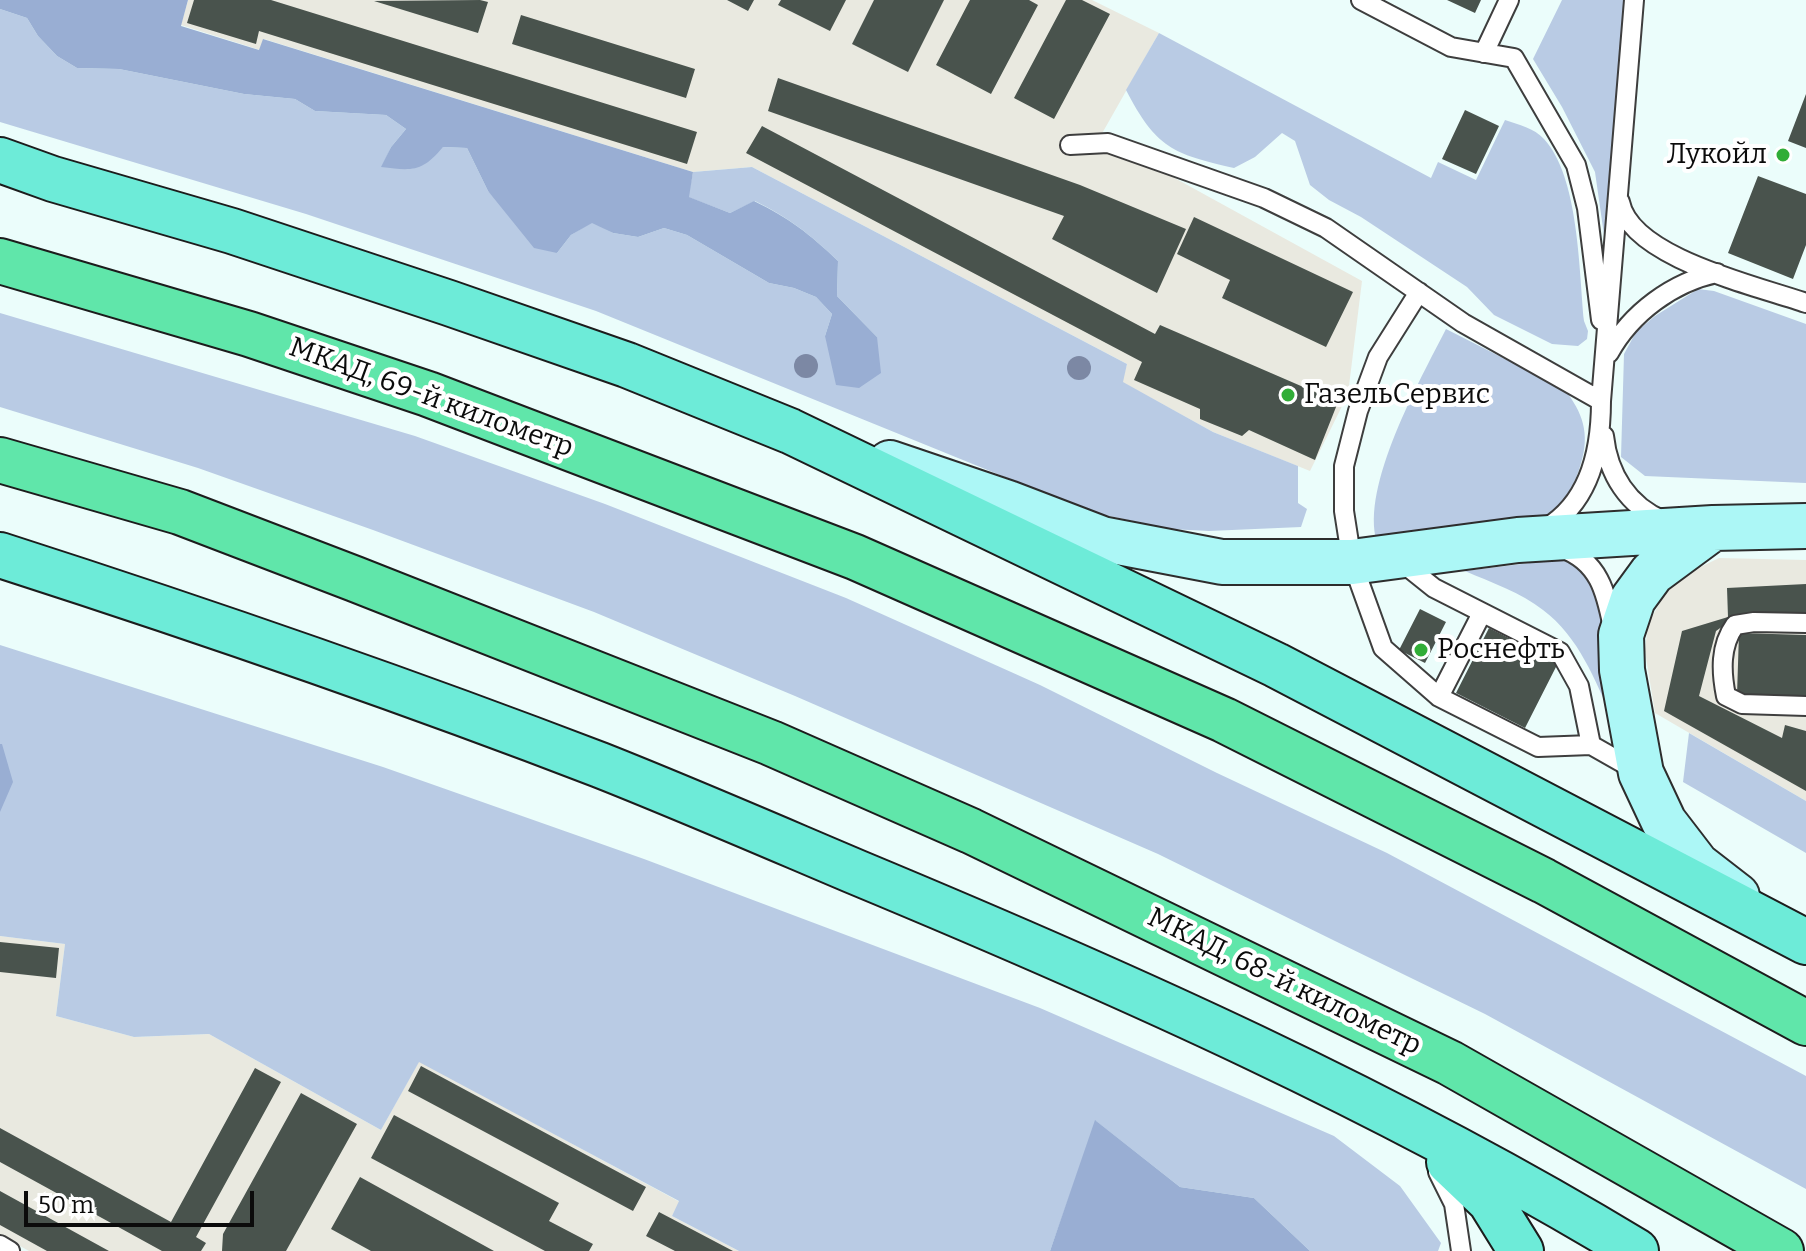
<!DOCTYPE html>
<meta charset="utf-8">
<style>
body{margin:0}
#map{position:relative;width:1806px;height:1251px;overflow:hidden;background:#ebfdfb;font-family:Bitter,serif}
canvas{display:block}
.scale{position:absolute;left:24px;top:1191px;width:230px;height:36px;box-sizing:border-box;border:4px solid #0b0b0b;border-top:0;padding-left:10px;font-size:24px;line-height:28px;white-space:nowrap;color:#0b0b0b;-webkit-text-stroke:6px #fff;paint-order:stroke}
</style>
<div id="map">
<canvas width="1806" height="1251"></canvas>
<div class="scale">50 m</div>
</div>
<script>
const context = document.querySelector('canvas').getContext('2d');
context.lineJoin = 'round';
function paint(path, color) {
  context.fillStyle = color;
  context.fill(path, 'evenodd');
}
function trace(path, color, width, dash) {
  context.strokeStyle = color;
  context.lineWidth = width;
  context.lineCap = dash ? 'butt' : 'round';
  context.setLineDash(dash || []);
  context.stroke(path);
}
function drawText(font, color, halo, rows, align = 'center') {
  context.font = font + ' Bitter,serif';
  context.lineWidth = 8;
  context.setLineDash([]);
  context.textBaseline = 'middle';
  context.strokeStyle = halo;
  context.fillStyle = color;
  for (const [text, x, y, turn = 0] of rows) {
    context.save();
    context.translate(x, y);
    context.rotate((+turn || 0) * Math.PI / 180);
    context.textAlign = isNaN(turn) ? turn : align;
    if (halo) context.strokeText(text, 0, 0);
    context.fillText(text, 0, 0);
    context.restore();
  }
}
const industrial = new Path2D(`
 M188,0H1092L1159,33L1100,137L1362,281L1348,394L1310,471L1213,432L1122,382L1127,364L752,167L693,172L264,39L260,50L181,25Z
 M1719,558L1806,560V801L1655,713L1645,651L1648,624L1672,581Z
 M0,936L65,944L56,1016L134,1037L209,1034L381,1130L419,1061L680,1202L672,1216L739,1251H29L0,1235Z`);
const green = new Path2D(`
 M1562,0H1626L1604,235L1595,172L1562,107L1533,59Z
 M0,9L27,18L38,36L57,56L77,68L119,69L244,94L295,99L315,111L386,115L406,129L391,147L382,167L443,147L467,148L488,191L557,253L571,235L592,222L613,233L638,237L664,228L687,235L769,283L794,288L816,297L832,314L825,336L877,337L837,296L838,261C810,234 789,218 755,201L730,213L688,197L693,172L752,167L1127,364L1123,382L1213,432L1298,466V503L1307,509L1301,527L1209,531L1170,529L1091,512L596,311L306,214L0,122Z
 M1159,33L1431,178L1438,162L1476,180L1505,120C1519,125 1534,128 1544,139C1579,177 1579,270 1584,321L1588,331L1587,339L1578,346L1552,344L1494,315L1467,287L1361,217L1329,200L1310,185L1295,141L1282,133L1255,157L1234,168C1173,154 1156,148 1126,90Z
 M1698,289L1714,291L1806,324V483L1645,476L1621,457L1624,354L1636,332L1655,316Z
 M0,313L415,436L605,504L846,598L1040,685L1217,773L1387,853L1806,1076V1189L1485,1014L1335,941L1158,854L795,696L594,612L373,530L198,468L0,407Z
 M1446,329L1564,389C1583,412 1590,434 1581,463C1576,482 1565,503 1548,514C1519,534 1416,538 1377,542C1360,487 1420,380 1446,329Z
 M1554,560C1561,561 1571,561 1577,565C1607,589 1609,683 1613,720C1595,680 1579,637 1543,610C1522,593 1490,582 1465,571Z
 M0,645L383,767L644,859L1040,1008L1334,1136L1400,1186L1441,1243L1438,1251H1310L1254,1198L1180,1187L1096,1121L1050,1251H739L672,1216L679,1201L419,1062L381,1130L209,1034L134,1037L56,1016L65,944L0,936Z
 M1689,733L1806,801V853L1683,782Z`);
const forest = new Path2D(`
 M0,0H188L181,26L259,50L263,39L693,172L689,197L730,213L754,201C789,218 810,234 838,261L837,296L877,337L881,373L859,388L836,385L825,336L832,314L816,297L794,288L769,283L687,235L664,228L638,237L613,233L592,223L571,235L557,253L534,248L488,191L467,148L443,147C422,172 413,171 381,167L391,147L406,129L386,115L315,111L295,99L244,94L119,69L77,68L57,56L38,36L27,18L0,9Z
 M0,744H2L13,782L0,812Z
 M1095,1120L1180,1187L1254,1198L1310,1251H1050Z`);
const building = new Path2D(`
 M194,0H271L697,132L687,164L259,31L256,44L187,23Z
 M480,0L488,2L478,33L374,1Z
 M727,0H754L748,11Z
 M781,0H846L830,31L778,5Z
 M874,0H944L908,72L852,44Z
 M970,0H1029L1038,5L991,94L936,65Z
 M1066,0H1082L1110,14L1054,119L1014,98Z
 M1447,0H1481L1475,13Z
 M521,15L695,69L686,98L512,44Z
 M778,78L1080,185L1186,229L1157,293L1052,239L1064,216L768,111Z
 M1806,94V148L1788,141Z
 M1465,110L1499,126L1476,174L1442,159Z
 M762,126L1155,334L1160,325L1338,402L1315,460L1249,430L1242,436L1200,419V409L1134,380L1142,362L746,153Z
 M1758,176L1806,194V245L1793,279L1728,253Z
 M1194,217L1353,292L1326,347L1222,298L1230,280L1177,254Z
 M1806,584V614H1740L1716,631L1699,696L1782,738L1785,725L1806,731V791L1664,711L1682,631L1728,617L1727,588Z
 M1420,609L1446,622L1425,663L1399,650Z
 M1489,628L1558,663L1525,728L1456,693Z
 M1739,633L1806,635V696L1737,695Z
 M0,942L59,948L56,978L0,972Z
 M421,1066L646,1187L633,1211L408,1091Z
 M255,1068L281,1082L196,1237L206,1243L201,1251H162L0,1162V1128L171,1222Z
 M301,1093L357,1124L286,1251H222L223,1234Z
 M394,1115L559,1203L549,1221L593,1244L589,1251H545L371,1158Z
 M360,1177L494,1251H371L331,1229Z
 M0,1191L109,1251H47L0,1225Z
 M659,1212L733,1251H675L646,1236Z`);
const lane = new Path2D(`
 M1361,0L1451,47L1514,58L1576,165L1587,208L1601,320
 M1484,53L1509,0
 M1070,145L1108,143L1264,198L1326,228L1463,323L1601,401
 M1620,202C1631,258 1758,286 1806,303
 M1419,292L1378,357L1358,411L1344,466V511L1352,562L1383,648L1439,697L1538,747L1591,745L1635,770
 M1609,353C1631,313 1673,282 1717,273
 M1604,436C1608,474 1628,506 1664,521
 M1546,528C1591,501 1601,449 1601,401L1634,0
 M1561,548C1599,561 1606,592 1613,628
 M1399,560L1434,588L1560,652L1579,686L1591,745
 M1806,623L1754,622L1735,625C1720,646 1721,671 1726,696L1742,704L1806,706
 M1439,697L1482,613
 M1438,1172L1454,1204L1461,1251
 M0,1245L10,1251`);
const secondary = new Path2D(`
 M890,463L1008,503L1102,539L1222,562H1352L1518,540L1713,528L1806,526
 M1713,528L1652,573L1633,599L1621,635L1622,670L1641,773L1664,822L1697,865L1737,896`);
const primary = new Path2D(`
 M0,160L53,179L232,231L449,303L627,365L790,431L1276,665L1806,942
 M0,555C202,620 402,689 600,765C686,799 771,836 856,872C1123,983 1388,1101 1636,1251
 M1449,1162L1490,1201L1521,1251`);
const highway = new Path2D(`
 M0,261L249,334L428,394L855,557L1224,720L1544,881L1806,1023
 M0,460L180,512L355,579L771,743L971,831L1450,1063L1781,1251`);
const trees = [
 [806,366],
 [1079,368]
];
const markers = [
 [1783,155,8,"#31ad37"],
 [1288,395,8,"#31ad37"],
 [1421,650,8,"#31ad37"]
];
const poiNames = [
 ["Лукойл",1767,155,"right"],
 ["ГазельСервис",1304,395],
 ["Роснефть",1437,650]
];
const streetNames = [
 ["МКАД, 69-й километр",431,398,20],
 ["МКАД, 68-й километр",1284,982,26]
];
paint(industrial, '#e9e9e0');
paint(green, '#b9cbe4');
paint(forest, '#99aed3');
paint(building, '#49534d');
trace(lane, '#3e3e3e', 22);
trace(secondary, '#2d2d2d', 48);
trace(primary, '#1c1c1c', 48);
trace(highway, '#1c1c1c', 48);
trace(lane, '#fff', 18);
trace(secondary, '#acf7f6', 44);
trace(primary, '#6debd8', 44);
trace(highway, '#60e6aa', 44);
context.fillStyle = '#7c88a4';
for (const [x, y] of trees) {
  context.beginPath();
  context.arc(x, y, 12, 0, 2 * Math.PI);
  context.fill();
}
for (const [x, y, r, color] of markers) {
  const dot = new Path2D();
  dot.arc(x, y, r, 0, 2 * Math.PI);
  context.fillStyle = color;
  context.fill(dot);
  trace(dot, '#fff', 3);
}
drawText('28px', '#0b0b0b', '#fff', poiNames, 'left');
drawText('28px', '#0b0b0b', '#fff', streetNames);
</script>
